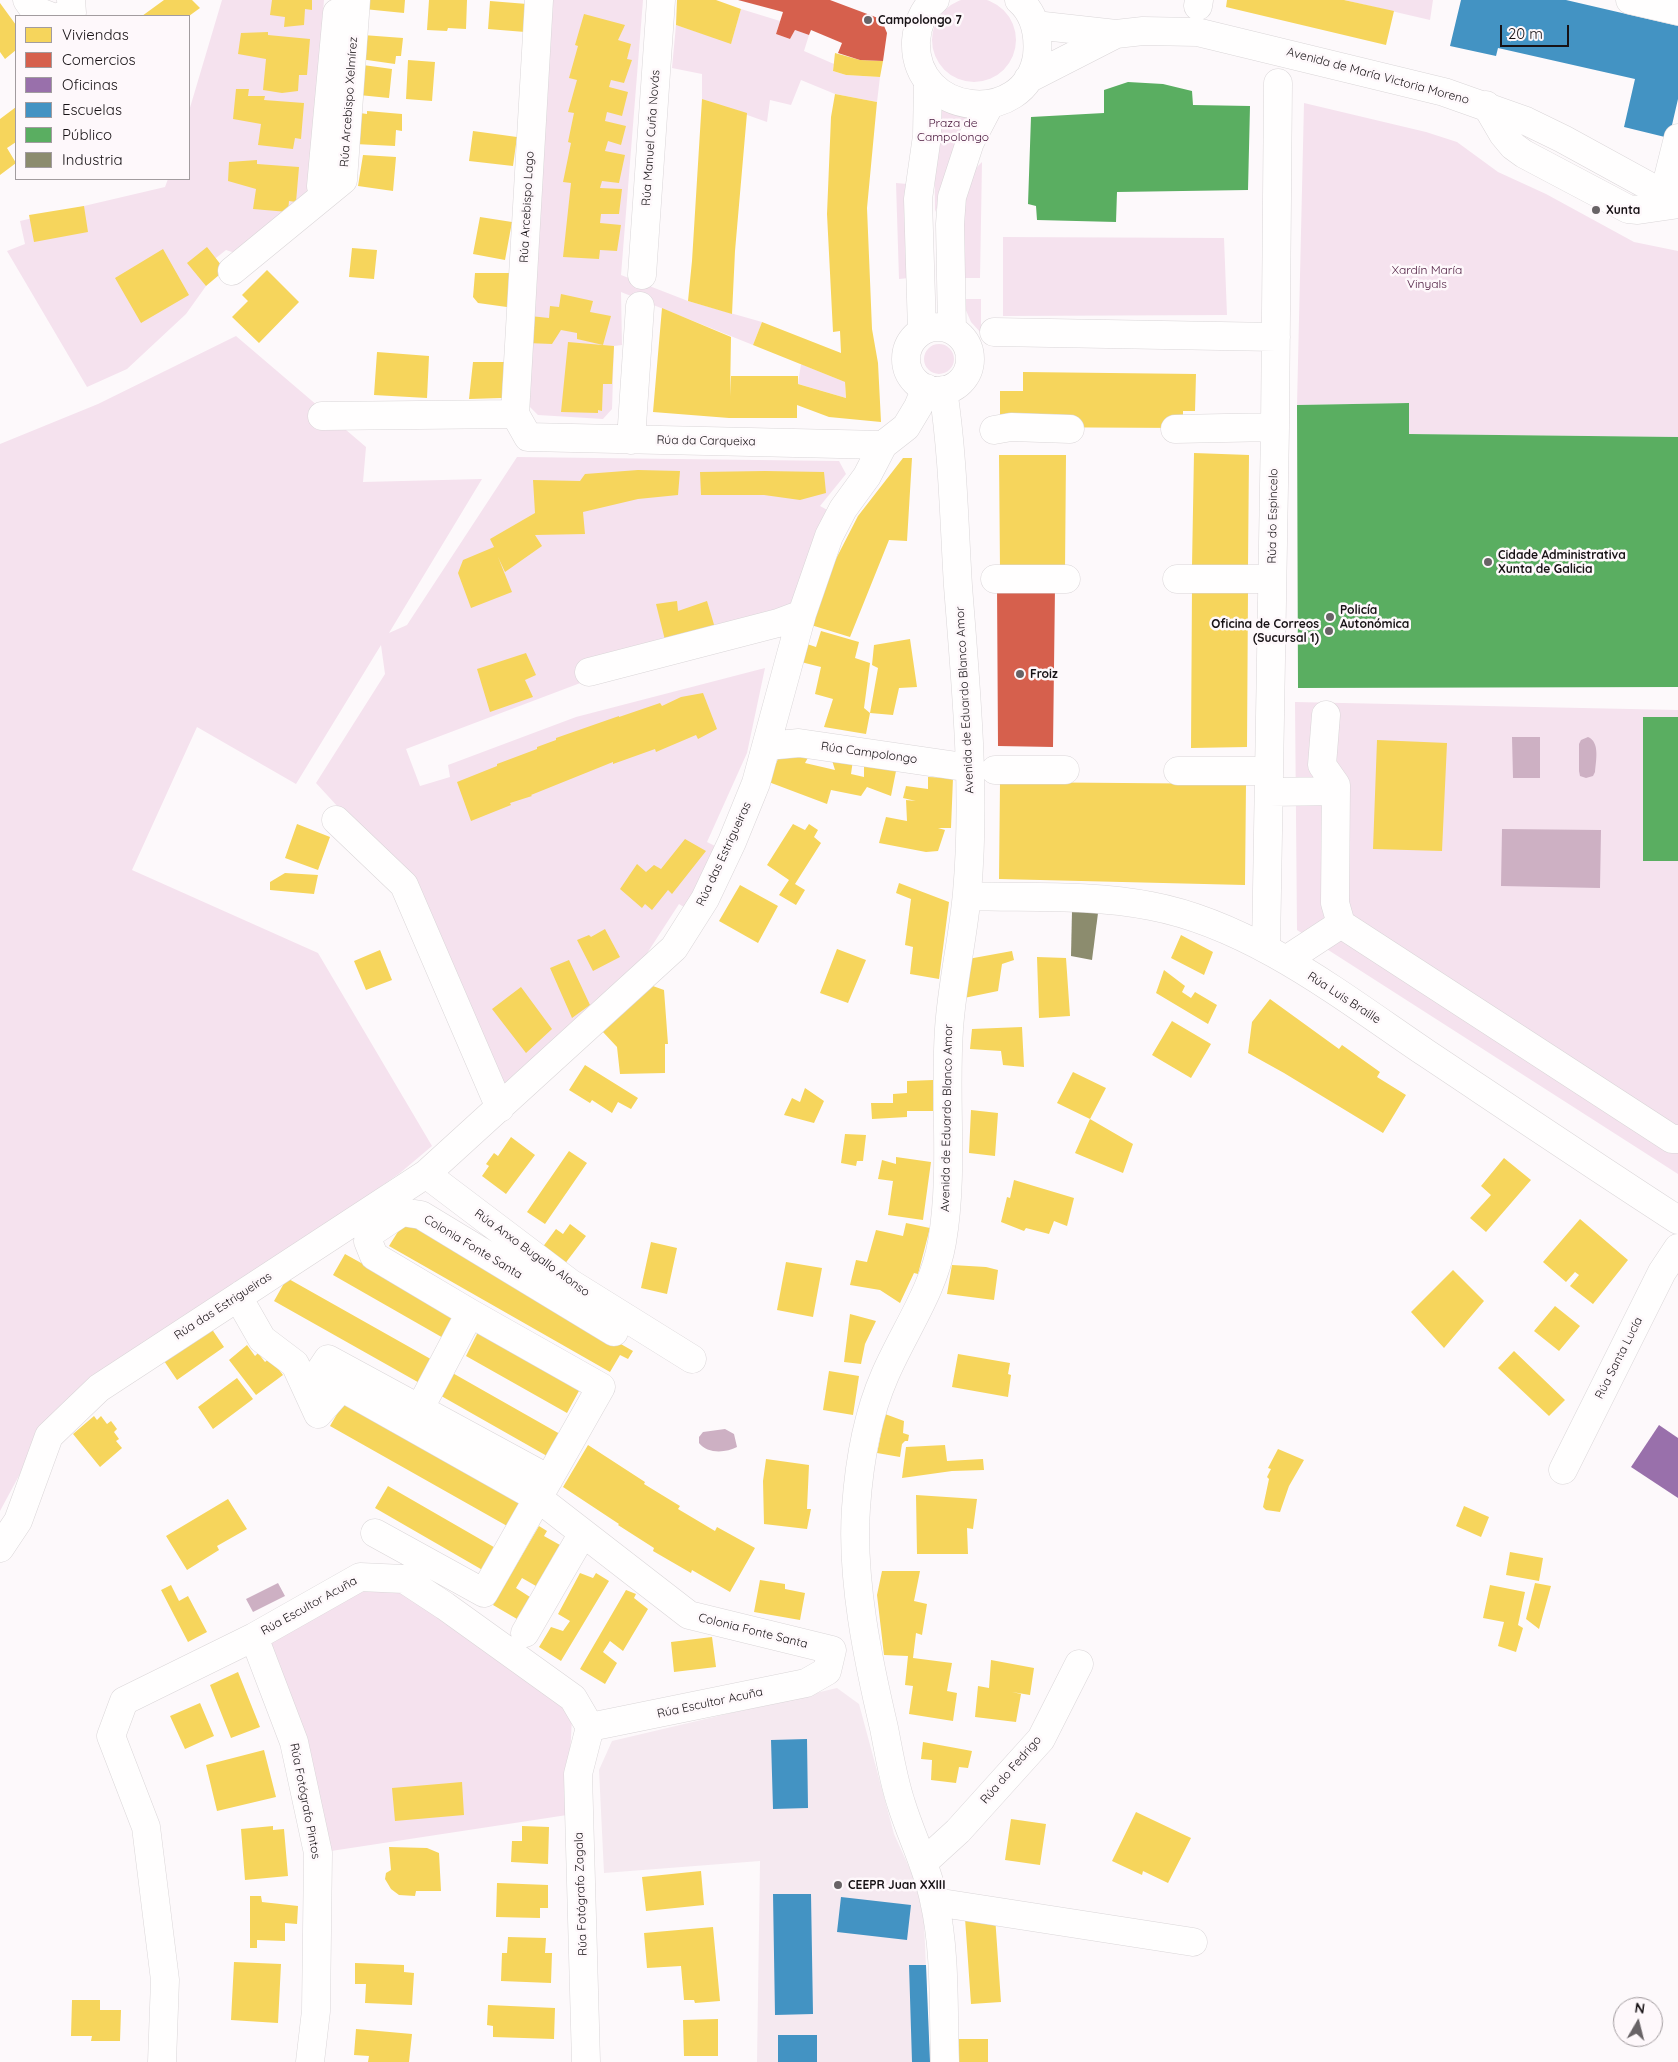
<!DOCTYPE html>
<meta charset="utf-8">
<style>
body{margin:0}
#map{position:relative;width:1678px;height:2062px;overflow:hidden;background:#fdf9fb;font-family:Quicksand,sans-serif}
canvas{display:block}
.legend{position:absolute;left:15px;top:15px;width:175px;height:165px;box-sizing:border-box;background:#fef8fb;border:1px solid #a29c9f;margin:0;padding:6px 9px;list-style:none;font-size:15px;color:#171215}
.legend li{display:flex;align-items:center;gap:10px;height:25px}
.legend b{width:25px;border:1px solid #a29c9f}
.north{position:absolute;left:1613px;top:1997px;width:50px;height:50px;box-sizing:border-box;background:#fef8fb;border:1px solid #a29c9f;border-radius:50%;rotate:8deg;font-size:14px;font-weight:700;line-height:20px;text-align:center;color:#171215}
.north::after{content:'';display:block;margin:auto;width:18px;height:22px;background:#686366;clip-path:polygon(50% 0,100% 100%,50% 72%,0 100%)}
.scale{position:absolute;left:1500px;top:25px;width:69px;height:22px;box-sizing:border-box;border:2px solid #171215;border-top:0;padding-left:6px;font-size:15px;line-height:18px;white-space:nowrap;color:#171215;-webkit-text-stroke:4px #fef8fb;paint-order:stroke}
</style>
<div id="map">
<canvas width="1678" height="2062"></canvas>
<ul class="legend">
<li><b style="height:14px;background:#f6d55c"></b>Viviendas</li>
<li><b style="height:14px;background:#d6604d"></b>Comercios</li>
<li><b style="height:14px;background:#9970ab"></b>Oficinas</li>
<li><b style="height:14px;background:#4393c3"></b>Escuelas</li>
<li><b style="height:14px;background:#5aae61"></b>Público</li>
<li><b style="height:14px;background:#8c8c6e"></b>Industria</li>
</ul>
<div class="north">N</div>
<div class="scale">20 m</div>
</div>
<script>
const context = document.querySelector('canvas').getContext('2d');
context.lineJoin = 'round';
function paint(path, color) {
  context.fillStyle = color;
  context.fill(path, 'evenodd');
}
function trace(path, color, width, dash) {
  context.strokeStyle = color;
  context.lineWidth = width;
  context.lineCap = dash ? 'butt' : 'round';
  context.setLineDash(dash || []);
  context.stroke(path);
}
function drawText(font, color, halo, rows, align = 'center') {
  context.font = font + ' Quicksand,sans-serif';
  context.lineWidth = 5;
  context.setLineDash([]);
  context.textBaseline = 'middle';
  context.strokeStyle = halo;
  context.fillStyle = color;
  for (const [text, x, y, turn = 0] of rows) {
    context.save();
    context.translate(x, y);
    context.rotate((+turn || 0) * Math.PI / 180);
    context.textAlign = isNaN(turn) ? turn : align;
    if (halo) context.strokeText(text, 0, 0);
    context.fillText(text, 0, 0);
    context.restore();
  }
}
const built = new Path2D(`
 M837,1688L859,1704L894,1834L923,1898L930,2062H757L760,1861L604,1873L599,1770L612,1741Z`);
const green = new Path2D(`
 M932 40a42 42 0 1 1 84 0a42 42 0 1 1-84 0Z
 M222,0H324L309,200L241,255L226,250L216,258L206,286L186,314L127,369L87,387L7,251L25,244L20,221L165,187L168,179H189V111Z
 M550,0H643L621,275L688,301L762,322L753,345L621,292L622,345L614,346L612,409L603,419L538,415L525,402Z
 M1344,0H1433L1430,20Z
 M741,9L780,21L776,34L790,39L795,30L809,35L804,51L834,64L833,71L846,75L880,77L877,102L835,94L801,80L791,105L770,100L767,122L702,99V74L672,68L676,25L731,43Z
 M1304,103L1426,132L1457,142L1498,172L1546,194L1634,242L1678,251V437L1409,434V403L1297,405Z
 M934,106L977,120L935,212Z
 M982,162L980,278H962V231L965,199L974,170Z
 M896,183L907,184L909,278L899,279Z
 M1003,237L1224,238L1227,315L1003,316Z
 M961,299H981V333L971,322Z
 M236,336L366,447L363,482L482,479L389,633L407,625L517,457L839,461L846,474L820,506L831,512L793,611L583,682L406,749L420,786L450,777L448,765L576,717L765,668L747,753L707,842L727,852L695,914L679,904L644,958L504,1087L417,893L316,783L385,674L381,645L296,784L197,727L132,870L318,953L432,1146L400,1173L49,1420L0,1511V444L98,404Z
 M924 359a15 15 0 1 1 30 0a15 15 0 1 1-30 0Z
 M801,364L845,382L846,398L798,384Z
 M1295,702L1678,710V1174L1297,930Z
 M360,1577L404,1579L573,1698L567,1815L318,1853L254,1637Z`);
const water = new Path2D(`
 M1512,737H1540V778H1513Z
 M1588,737C1600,742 1596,760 1595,772L1593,776L1586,778L1580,776L1579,771V744L1581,740Z
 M1502,829L1601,830L1600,888L1501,886Z
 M725,1429L734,1434L737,1447C726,1453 707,1454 699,1443V1437L703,1432Z
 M278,1583L285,1596L253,1612L246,1599Z`);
const homes = new Path2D(`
 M164,0H192L200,8L189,16H142Z
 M272,0H312V10L305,9L304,25L284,27L285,17L270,15Z
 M365,0H405L404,13L364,9Z
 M429,0H467L466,29L448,28L447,31L427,30Z
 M677,0H716L741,9L731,44L676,25Z
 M1227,0H1344L1394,11L1386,45L1226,7Z
 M490,1L527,4L525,32L488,29Z
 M0,3L16,25V50L5,59L0,52Z
 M584,14L625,25L618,40L631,44L627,59L632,60L624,83L611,80L609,87L628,92L622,116L607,112L605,121L626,126L621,145L608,141L605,151L625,155L619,183L602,181L600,188L622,189L619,214H601L600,223L621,225L617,251L600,250L599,259L563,257L571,183L563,182L571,143L568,142L574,113L568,112L577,80L569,78L578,46L575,45Z
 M268,32V35L310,39L307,75H299L298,91L282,93L263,90L266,59L238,54L241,33Z
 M363,35L403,38L401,56H396L395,64L360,59Z
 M835,53L860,60L883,61L880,77L846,75L833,71Z
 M408,60L435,62L432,101L406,99Z
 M363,65L392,69L389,98L359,95Z
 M236,89H249L248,96H265L264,100L304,103L301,139L295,138L293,149L258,145L261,124L233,119Z
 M835,94L877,102L867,208L872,329L878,363L881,422L829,417L797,405V418H729L653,412L662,308L731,337L730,396L731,376H798V384L846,398L845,382L753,345L762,322L841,353L840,331L833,332L827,214L831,117Z
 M702,99L747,113L735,251L732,314L688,301L692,261Z
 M16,107V142L7,148L16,163L0,175V119Z
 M367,111L402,114V131L396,130L395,146L355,144L360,113L367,114Z
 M473,131L517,137L513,166L469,161Z
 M363,155L396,157L393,191L358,186Z
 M257,160V164L299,167L296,202L289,201L288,212L253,209L256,189L228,181L229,162Z
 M84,206L88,232L34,242L29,215Z
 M480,217L512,222L505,260L473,254Z
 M207,247L225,270L206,286L187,263Z
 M352,248L377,250L374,279L349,277Z
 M163,249L189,295L141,323L115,278Z
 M267,270L299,302L259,343L232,317L248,301L242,295Z
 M475,273H515L514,308L478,303L473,297Z
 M561,294L593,301L590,312L611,316L603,345L577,339V333L561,330L552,344L527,343L530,316L549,318L550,306L559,307Z
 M568,342L614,346L612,384H603L602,411L598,410V413L561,412Z
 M377,352L429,356L427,398L374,395Z
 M473,362H504L502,398L469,399Z
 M1023,372L1196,374L1195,411H1183V428L1000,427V391H1023Z
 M1194,453L1249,455L1248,565L1192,566Z
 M999,455H1066L1065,571L1000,570Z
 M903,458H912L907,541L889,540L850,637L811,625L821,588L858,516Z
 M638,470L680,471L678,495L638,499L583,512L585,534L535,535L542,546L505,572L498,557L512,592L471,608L458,573L463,560L494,547L490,539L535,513L533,480L580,481L585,474Z
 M765,471L824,472L826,493L800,500L764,495H701L700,472Z
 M1192,588L1248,590L1247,747L1191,748Z
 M677,601L678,611L707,601L718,638L668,652L656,604Z
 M821,631L859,642L855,658L870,663L864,708L870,713L866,734L824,727L833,699L815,694L821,667L801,662L807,644L816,647Z
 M910,639L917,687L899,688L893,715L870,713L878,668L872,665L874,645Z
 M526,653L536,675L525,680L533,697L490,712L477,669Z
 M703,693L717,729L698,739L696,735L656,752L655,749L613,764V762L531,795L532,796L510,803L511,805L471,821L457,782L497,766V764L537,749V747L556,740V738L619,716V717L660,703L662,706L681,697Z
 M1377,740L1447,743L1442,851L1373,849Z
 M810,754L805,763L835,770L831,757L853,760L851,774L864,777V764L897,766L891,796L867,787L861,796L831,790L827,804L766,781L770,777L778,759L793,755Z
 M928,777L953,778L951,828H938L945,830L938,851L926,852L879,843L886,817L907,821L906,800L916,801L903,798L906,786L928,789Z
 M1000,782L1246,784L1245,885L999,879Z
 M297,824L330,837L318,870L285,858Z
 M793,824L805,830L809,824L818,830L814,837L821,843L795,884L805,890L796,905L779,895L789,880L767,865Z
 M685,839L706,851L672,894L668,890L652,910L645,904L642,908L620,889L637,864L646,872L654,865L661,869Z
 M285,873L318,875L314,894L270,890V882Z
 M899,883L949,902L939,979L910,974L913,947L905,945L911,899L896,893Z
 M740,885L778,906L758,943L719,921Z
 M605,929L620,957L593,971L577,940L589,935L591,937Z
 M1181,935L1213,952L1204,975L1171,958Z
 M837,949L866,960L848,1003L820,993Z
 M380,950L392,980L366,990L354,961Z
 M1012,951L1014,960L1002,964L998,991L964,998L968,959Z
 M1037,957L1066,958L1070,1016L1039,1018Z
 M569,960L590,1005L572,1018L550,968Z
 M1164,970L1185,986L1182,992L1191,998L1195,992L1217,1005L1208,1024L1156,993Z
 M650,985L664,990L668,1044H665V1073L620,1074L617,1047L602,1031Z
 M521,987L552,1029L526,1053L492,1009Z
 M1270,999L1339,1049L1342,1045L1380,1072L1377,1077L1406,1095L1383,1133L1284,1073L1248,1053L1252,1022Z
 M1172,1021L1211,1044L1191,1078L1152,1055Z
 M1022,1027L1024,1067L1003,1065L1001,1051L970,1049L972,1029Z
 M585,1065L638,1098L631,1109L618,1102L612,1113L592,1100L590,1103L569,1090Z
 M1073,1072L1106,1088L1090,1119L1057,1103Z
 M933,1080V1111H907V1117L872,1119L871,1103H893V1094L907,1093V1081Z
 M805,1088L824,1101L814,1123L784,1115L792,1098L800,1102Z
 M971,1110L998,1113L995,1156L969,1153Z
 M1090,1119L1133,1144L1123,1173L1075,1153Z
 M845,1134L866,1135L863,1161H857L856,1166L841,1163Z
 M511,1137L535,1155L506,1194L482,1176L489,1166L486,1164L494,1153L498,1156Z
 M569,1151L587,1163L545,1224L527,1212Z
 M896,1157L931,1162L923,1220L888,1215L893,1181L878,1179L882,1160L896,1164Z
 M1504,1158L1531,1180L1486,1232L1470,1218L1491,1195L1481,1186Z
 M1014,1180L1074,1198L1067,1226L1054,1221L1049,1234L1026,1228L1024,1231L1001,1222L1007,1197L1010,1198Z
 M397,1216L633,1351L628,1359L620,1355L610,1372L389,1246L399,1230Z
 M1580,1219L1628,1260L1593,1304L1570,1286L1579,1275L1575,1272L1566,1282L1543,1262Z
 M906,1223L930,1228L918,1274L914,1273L900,1303L880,1290L850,1285L856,1260L867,1262L876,1230L903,1236Z
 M570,1224L586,1236L564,1265L542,1248L556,1229L563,1234Z
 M651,1242L677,1248L667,1294L641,1288Z
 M345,1254L458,1317L445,1339L333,1275Z
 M786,1262L822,1268L813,1317L777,1310Z
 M952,1265L986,1267L998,1270L994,1300L947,1294Z
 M1453,1270L1484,1301L1444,1348L1411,1312Z
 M287,1278L436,1362L423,1385L274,1301Z
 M1555,1306L1580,1326L1559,1351L1534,1331Z
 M850,1314L876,1321L865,1344L861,1364L844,1362Z
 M207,1322L224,1347L177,1380L160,1355Z
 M478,1332L580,1389L567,1413L466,1356Z
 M247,1345L255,1356L258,1353L265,1362L270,1358L283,1375L256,1395L229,1360Z
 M1514,1351L1565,1400L1549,1416L1498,1368Z
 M958,1354L1010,1363L1008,1374L1011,1375L1008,1397L952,1387Z
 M449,1371L560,1434L547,1456L436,1393Z
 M829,1371L859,1376L853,1415L823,1410Z
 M237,1378L253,1399L213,1429L198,1407Z
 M344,1402L529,1507L516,1531L330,1426Z
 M885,1414L904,1421L903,1433L909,1435L908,1441H905L902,1444L900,1457L877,1453Z
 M94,1416L97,1420L101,1416L107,1424L111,1421L117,1429L114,1432L119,1439L116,1441L122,1448L100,1467L73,1434Z
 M588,1445L645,1482L644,1484L680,1506L678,1509L715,1531L717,1527L755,1548L730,1592L692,1570L691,1573L653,1551L654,1548L618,1525L619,1524L563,1487Z
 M945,1445L947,1461L983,1459L984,1470L952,1471L902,1478L906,1447Z
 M1278,1449L1304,1460L1289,1486L1280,1512L1266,1510L1263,1507L1269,1479L1267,1477L1271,1469L1268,1468Z
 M766,1459L809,1465L807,1509H811L807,1529L764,1524L763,1481Z
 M388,1486L499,1550L486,1572L375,1508Z
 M916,1495L977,1499L973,1529L967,1528L968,1554H917Z
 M228,1499L247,1529L217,1546L219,1550L187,1570L166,1536Z
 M1464,1506L1489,1517L1481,1537L1456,1526Z
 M539,1526L547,1531L544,1536L560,1545L536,1586L522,1578L516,1588L530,1597L517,1619L493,1605Z
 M1510,1552L1543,1558L1539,1581L1506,1575Z
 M882,1571H920L914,1601L927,1604L922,1635L916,1633L913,1658L952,1663L947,1691L957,1693L953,1721L909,1714L913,1686L905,1685L908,1656L884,1655L877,1595Z
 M580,1573L593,1578L596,1573L609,1581L561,1661L539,1647L551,1627L563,1631L570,1621L558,1614Z
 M760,1580L785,1584V1589L805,1593L800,1620L754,1612Z
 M1535,1583L1551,1586L1539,1629L1526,1619Z
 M171,1585L179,1601L188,1596L207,1632L188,1642L161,1590Z
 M1490,1585L1525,1592L1518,1625L1523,1628L1516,1652L1498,1646L1504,1622L1483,1618Z
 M626,1590L636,1594L634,1598L648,1609L623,1651L610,1641L603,1652L617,1663L605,1684L580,1669Z
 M712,1637L716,1667L674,1672L671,1642Z
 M991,1660L1034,1668L1030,1695L1012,1692L1021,1694L1016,1722L975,1717L978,1686L989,1688Z
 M238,1672L260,1727L231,1738L210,1685Z
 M200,1703L214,1736L185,1749L170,1716Z
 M923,1742L972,1751L968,1768L959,1767L956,1783L931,1780L932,1760L921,1759Z
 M264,1750L276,1797L217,1811L206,1765Z
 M462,1782L464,1815L395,1821L392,1788Z
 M1136,1812L1191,1838L1168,1883L1143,1871L1142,1875L1112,1861Z
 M1011,1819L1046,1824L1040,1865L1005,1860Z
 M273,1826V1830L284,1829L288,1876L245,1880L241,1829Z
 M522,1826L549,1827L548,1864L511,1862L512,1841H522Z
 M389,1847L427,1848L439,1853L441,1891H416L415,1896L399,1895L391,1889L385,1879L386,1873L391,1870Z
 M701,1871L704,1905L646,1911L642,1877Z
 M497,1883L548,1885V1908H540V1918L496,1917Z
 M250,1896H261L262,1902L298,1906L297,1924L285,1923V1941L257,1940V1948H250Z
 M995,1916L1001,2002L971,2004L965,1918Z
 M713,1927L720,2001L695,2003L694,2000H684L681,1966L647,1968L644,1933Z
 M508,1937L546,1938L545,1953H552L551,1983L501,1981L502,1953H507Z
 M234,1962L281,1964L278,2023L231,2020Z
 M355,1963L404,1965V1972L414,1973L412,2005L365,2003L366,1984H355Z
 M72,2000H100V2010H121L120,2041H91L92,2036H71Z
 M488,2005L555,2008L554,2039L493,2037V2026L487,2025Z
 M718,2019V2056H684L683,2020Z
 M356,2029L412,2034L409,2062H368L369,2056L354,2055Z
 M958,2039H988V2062H958Z`);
const shops = new Path2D(`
 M738,0H830L878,18L882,21L887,33L883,61L860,60L838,53L842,43L811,30L809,35L795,30L790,39L776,34L783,12Z
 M997,586L1055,587L1053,747L998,746Z`);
const offices = new Path2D(`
 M1659,1425L1678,1438V1498L1631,1467Z`);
const schools = new Path2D(`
 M1461,0H1566L1678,26V99L1669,138L1624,127L1635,79L1498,48L1496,56L1450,46Z
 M807,1739L808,1808L773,1809L771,1740Z
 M773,1894H811L813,2014L775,2015Z
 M841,1897L911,1905L907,1940L837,1932Z
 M909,1965H926L930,2062H912Z
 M778,2035H817V2062H778Z`);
const public = new Path2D(`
 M1128,82L1163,84L1192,91L1193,105L1250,106L1248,190L1117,192L1116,222L1037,220L1036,206L1028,204L1031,117L1104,113V90Z
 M1409,403V434L1678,437V687L1298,688L1297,405Z
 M1643,717H1678V861H1643Z`);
const industry = new Path2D(`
 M1072,911L1098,913L1092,960L1071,956Z`);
const minor = new Path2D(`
 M27,0L34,10L50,16
 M539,0L515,414L528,437L883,445
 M1630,0L1678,11
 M1198,6L1199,0
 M61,16L72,13L71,0
 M1486,105L1503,134L1513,146L1524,154L1628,209L1638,210L1678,204
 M321,186L337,13
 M1664,194L1678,138
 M232,271L343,180L356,0
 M642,275L661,0
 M906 359a32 32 0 1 1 64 0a32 32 0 1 1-64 0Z
 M952,330L950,224L952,197L970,142L990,104
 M922,331L918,199L927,136L928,82
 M994,332L1276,337
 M943,390C953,455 954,521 958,586C966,689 976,791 967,893C963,939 952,983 949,1029C944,1100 954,1172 942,1242C934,1290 904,1331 885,1375C867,1416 859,1464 856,1508C851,1579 868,1660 884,1728C889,1753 893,1779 901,1803C911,1836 927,1866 934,1900C946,1952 943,2009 945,2062
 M322,416L515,414
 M1175,429L1275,427
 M994,430L1011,427L1070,429
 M631,440L640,306
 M995,579H1066
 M1177,579H1271
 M589,672L778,623L802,614
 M1326,715L1322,765L1336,785L1335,903L1341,924L1672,1139H1678
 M767,746L799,743L971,768
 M995,770H1065
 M1178,771H1269
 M1269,792L1336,791
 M336,820L404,885L500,1108
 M967,896C1028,898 1091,894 1151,906C1252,925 1343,997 1426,1053C1510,1109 1593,1165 1678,1220
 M1266,948L1275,427L1278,83
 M1286,960L1341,924
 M426,1174L570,1283L692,1359
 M241,1295L242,1304L262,1339L295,1364L318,1414L341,1388
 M411,1425L470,1313
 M1563,1470L1662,1272L1678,1248
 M375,1533L484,1593L601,1387L470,1313L374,1256L368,1241L372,1232L402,1212L421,1215L614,1332
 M0,1548L18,1521L49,1436L99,1388L426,1174L674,948L705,899L732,842L756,783L802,614L829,536L843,509L867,476L883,445L906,427L918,407L926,388
 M525,1633L583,1533
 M254,1637L294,1742L318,1853L316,2011L310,2062
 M924,1862L958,1831L1041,1739L1079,1664
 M935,1902L1193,1942
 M162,2062L165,1980L146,1827L111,1736L124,1701L254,1637L360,1577L404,1579L445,1606L573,1698L590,1727L806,1683L827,1671L832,1650L689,1615L538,1498L318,1374L328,1359L549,1479
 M586,2062L578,1774L590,1727`);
const highway = new Path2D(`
 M935,0C923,9 917,26 916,41C913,117 1026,128 1037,56C1039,35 1035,14 1019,0
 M1035,25L1116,34L1143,31L1197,32L1444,92L1526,121L1563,139L1678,202
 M1028,79L1116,34`);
const markers = [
 [868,20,5,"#686366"],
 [1596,210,5,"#686366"],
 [1488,562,5,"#686366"],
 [1330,617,5,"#686366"],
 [1329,631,5,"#686366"],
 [1020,674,5,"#686366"],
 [838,1885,5,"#686366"]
];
const poiNames = [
 ["Campolongo 7",878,20],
 ["Xunta",1606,210],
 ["Cidade Administrativa",1498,555],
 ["Xunta de Galicia",1498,569],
 ["Policía",1340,610],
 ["Autonómica",1340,624],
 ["Oficina de Correos",1319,624,"right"],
 ["(Sucursal 1)",1319,638,"right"],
 ["Froiz",1030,674],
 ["CEEPR Juan XXIII",848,1885]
];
const streetNames = [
 ["Avenida de María Victoria Moreno",1378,76,15],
 ["Rúa Arcebispo Xelmírez",349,102,-86],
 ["Rúa Manuel Cuña Novás",651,138,-86],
 ["Rúa Arcebispo Lago",527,207,-87],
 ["Rúa da Carqueixa",706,441,1],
 ["Rúa do Espincelo",1273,516,-89],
 ["Avenida de Eduardo Blanco Amor",965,700,-93],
 ["Rúa Campolongo",869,753,8],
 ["Rúa das Estrigueiras",724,854,-65],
 ["Rúa Luis Braille",1344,998,33],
 ["Avenida de Eduardo Blanco Amor",947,1118,-89],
 ["Colonia Fonte Santa",473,1247,31],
 ["Rúa Anxo Bugallo Alonso",532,1253,36],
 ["Rúa das Estrigueiras",223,1306,-33],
 ["Rúa Santa Lucía",1619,1358,-63],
 ["Rúa Escultor Acuña",309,1606,-29],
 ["Colonia Fonte Santa",753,1631,14],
 ["Rúa Escultor Acuña",710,1703,-12],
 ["Rúa do Fedrigo",1011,1770,-49],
 ["Rúa Fotógrafo Pintos",305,1801,79],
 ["Rúa Fotógrafo Zagala",581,1894,-92]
];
const parkNames = [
 ["Praza de",953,123],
 ["Campolongo",953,137],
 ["Xardín María",1427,270],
 ["Vinyals",1427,284]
];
paint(built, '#f5e9f0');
paint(green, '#f5e2ee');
paint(water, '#cdb0c3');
paint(homes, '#f6d55c');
paint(shops, '#d6604d');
paint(offices, '#9970ab');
paint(schools, '#4393c3');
paint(public, '#5aae61');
paint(industry, '#8c8c6e');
trace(minor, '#dad6d8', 29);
trace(highway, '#dad6d8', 29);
trace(minor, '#fffefe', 28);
trace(highway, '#fffefe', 28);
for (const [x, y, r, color] of markers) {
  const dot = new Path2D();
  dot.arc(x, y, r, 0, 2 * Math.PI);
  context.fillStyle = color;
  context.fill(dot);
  trace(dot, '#fef8fb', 2);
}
drawText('bold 12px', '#171215', '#fef8fb', poiNames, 'left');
drawText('12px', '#171215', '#fef8fb', streetNames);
drawText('12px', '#47153a', '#fef8fb', parkNames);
</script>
